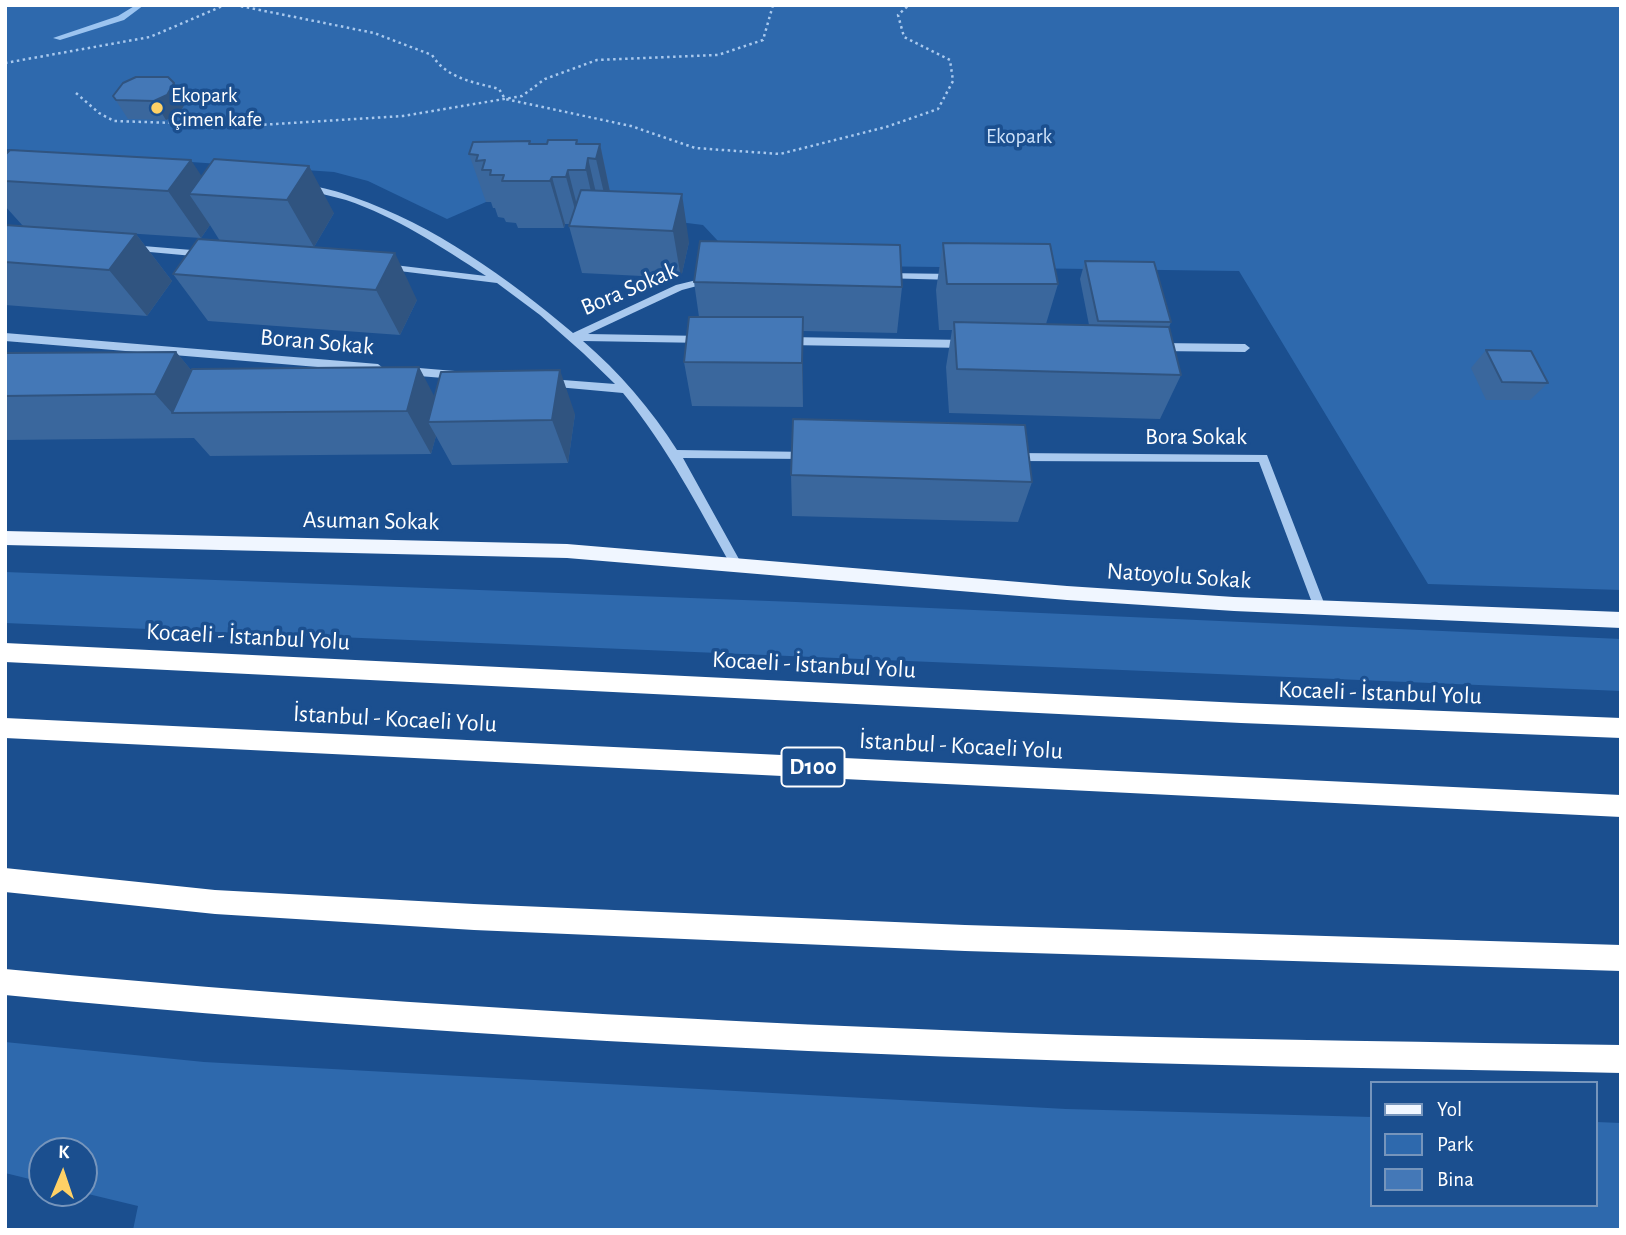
<!DOCTYPE html>
<meta charset="utf-8">
<style>
body{margin:0}
#map{position:relative;width:1626px;height:1235px;overflow:hidden;background:#1b4f8f;font-family:"Alegreya Sans",sans-serif}
canvas{display:block}
.frame{position:absolute;inset:0;border:7px solid #fff;pointer-events:none}
.legend{position:absolute;left:1370px;top:1081px;width:228px;height:126px;box-sizing:border-box;background:#1b4f8f;border:2px solid #7695bc;margin:0;padding:9px 12px;list-style:none;font-size:21px;color:#fff}
.legend li{display:flex;align-items:center;gap:14px;height:35px}
.legend b{width:35px;border:2px solid #7695bc}
.north{position:absolute;left:28px;top:1137px;width:70px;height:70px;box-sizing:border-box;background:#1b4f8f;border:2px solid #7695bc;border-radius:50%;rotate:2deg;font-size:19px;font-weight:700;line-height:28px;text-align:center;color:#fff}
.north::after{content:'';display:block;margin:auto;width:24px;height:32px;background:#ffd166;clip-path:polygon(50% 0,100% 100%,50% 72%,0 100%)}
</style>
<div id="map">
<canvas width="1626" height="1235"></canvas>
<div class="frame"></div>
<ul class="legend">
<li><b style="height:9px;background:#f0f6ff"></b>Yol</li>
<li><b style="height:19px;background:#2e69ad"></b>Park</li>
<li><b style="height:19px;background:#4478b7"></b>Bina</li>
</ul>
<div class="north">K</div>
</div>
<script>
const context = document.querySelector('canvas').getContext('2d');
context.lineJoin = 'round';
function paint(path, color) {
  context.fillStyle = color;
  context.fill(path, 'evenodd');
}
function trace(path, color, width, dash) {
  context.strokeStyle = color;
  context.lineWidth = width;
  context.lineCap = dash ? 'butt' : 'round';
  context.setLineDash(dash || []);
  context.stroke(path);
}
function drawText(font, color, halo, rows, align = 'center') {
  context.font = font + ' "Alegreya Sans",sans-serif';
  context.lineWidth = 7;
  context.setLineDash([]);
  context.textBaseline = 'middle';
  context.strokeStyle = halo;
  context.fillStyle = color;
  for (const [text, x, y, turn = 0] of rows) {
    context.save();
    context.translate(x, y);
    context.rotate((+turn || 0) * Math.PI / 180);
    context.textAlign = isNaN(turn) ? turn : align;
    if (halo) context.strokeText(text, 0, 0);
    context.fillText(text, 0, 0);
    context.restore();
  }
}
const green = new Path2D(`
 M5,5H1621V590L1428,584L1239,271L714,264L718,241L703,225L671,221L610,192L486,202L447,219L368,181L334,172L5,149Z
 M5,572L796,602L1621,639V691L5,623Z
 M5,1042L204,1062L1066,1109L1372,1117V1205H1596V1122L1621,1123V1230H133L138,1206L84,1193V1151H42V1182L5,1173Z`);
const stream = new Path2D(`
 M136,5H144L124,20L60,40L53,38L118,16Z`);
const path = new Path2D(`
 M26,5H58
 M235,5L374,33L432,55C447,79 474,82 499,89L505,99L631,126L695,148L780,154L886,127L938,109L953,81L950,60L904,37L898,15L909,5
 M5,63L150,37L225,5
 M76,93L99,113L114,121L174,123L212,128L403,116L522,96L545,79L597,60L718,55L763,40L773,5`);
const minor = new Path2D(`
 M306,184C322,188 338,191 353,197C434,225 508,278 573,333L676,285L709,277L712,278V282L682,290L588,334L704,336L709,340L708,343L583,341C619,372 651,409 677,450L810,452L811,455L806,459L683,458L740,561L742,564L740,567H732C697,505 668,448 623,393L546,386V380L550,379L615,384L583,353L540,315L497,283L383,269L381,267L386,264L486,276C442,247 396,217 346,200C332,196 317,193 303,189V185Z
 M131,245L204,251L209,254L204,257L128,250V246Z
 M884,273L954,274L959,277L954,280L881,278L879,276Z
 M5,333L378,364L383,368L378,372L5,341Z
 M788,337L966,340L971,344L966,348L788,345L783,341Z
 M1159,343L1245,344L1250,348L1245,352L1159,351L1154,347Z
 M407,367L455,371L460,375L455,379L407,375L402,371Z
 M1013,453L1267,455L1326,608L1324,612L1320,613L1316,612L1314,608L1259,462L1013,461L1008,457Z`);
const major = new Path2D(`
 M5,531L567,544L1067,586L1234,597L1621,612V628L1234,611L1067,600L567,558L5,545Z`);
const highway = new Path2D(`
 M5,643L1241,703L1621,718V738L1241,723L5,662Z
 M5,718L1621,795V817L5,738Z
 M5,868L215,890L474,904L965,925L1621,945V971L965,951L474,930L215,914L5,892Z
 M5,969C361,1003 719,1023 1076,1035C1258,1040 1439,1042 1621,1045V1073C1439,1069 1258,1067 1076,1061C719,1050 361,1030 5,995Z`);
const wall = new Path2D(`
 M174,83L186,102L179,114L166,120L128,119L113,96Z
 M577,140L578,144H600L610,191L689,242L681,278L582,273L569,226L570,224H565L564,228H518L516,223L506,222L504,218L498,217L495,208H493L491,202H486L469,154L531,144H547Z
 M5,155L201,176L334,213L314,247L417,300L400,335L208,321L173,274L220,241L210,225L201,238L94,231L136,234L172,281L147,316L5,305V225L23,226L5,206Z
 M943,243L1058,284L1046,324L1089,325L1080,279L1085,261L1171,322L1169,327L1181,375L1160,419L949,413L946,367L952,330H939L936,290Z
 M694,282L902,287L897,333L803,331V407L692,406L684,362L699,317Z
 M1486,350L1548,383L1530,400H1486L1471,368Z
 M176,352L191,370L435,396L575,414L568,463L452,465L436,436L431,454L210,456L194,438L5,440V353Z
 M791,475L1032,482L1018,522L792,516Z`);
const shadedWall = new Path2D(`
 M174,83L186,102L179,114L166,120L154,101Z
 M600,144L610,192L607,206L596,159Z
 M588,158L599,206L597,218L586,170Z
 M191,160L214,195L189,194L210,225L201,238L168,191Z
 M309,166L334,213L314,247L287,200Z
 M568,170L580,217L579,224L566,177Z
 M552,177L565,224L564,228L550,181Z
 M682,194L689,242L681,278L673,231Z
 M136,234L172,281L147,316L109,270Z
 M395,253L417,300L400,335L376,290Z
 M803,317V407L802,363Z
 M176,352L213,396L172,413L155,394Z
 M419,367L442,411L428,422L436,436L431,454L407,411Z
 M560,370L575,414L568,463L552,420Z`);
const building = new Path2D(`
 M136,77H168L174,83L167,95L154,101L116,100L113,96L123,83Z
 M548,140H577L576,144H600L596,159L588,158L586,170H568L566,177H552L550,181H502L504,175H490L491,170H482L485,160L476,161L478,155L469,154L473,142L530,141L529,144H547Z
 M10,150L191,160L168,191L5,181V155Z
 M214,159L309,166L287,200L189,194Z
 M581,190L682,194L673,231L569,226Z
 M5,225L136,234L109,270L5,262Z
 M198,239L395,253L376,290L173,274Z
 M700,241L900,245L902,287L694,282Z
 M943,243L1050,244L1058,284H947Z
 M1085,261L1154,262L1171,322L1098,321Z
 M689,317H803L802,363L684,362Z
 M954,322L1169,327L1181,375L957,369Z
 M1486,350L1531,351L1548,383L1502,382Z
 M176,352L155,394L5,396V353Z
 M419,367L407,411L172,413L192,369Z
 M560,370L552,420L428,422L441,372Z
 M793,419L1025,425L1032,482L791,475Z`);
const markers = [
 [157,108,7,"#ffd166"]
];
const farPoinames = [
 ["Ekopark",171,96],
 ["Çimen kafe",171,120]
];
const farParknames = [
 ["Ekopark",1019,137]
];
const shields = [
 [813,767,63]
];
const shieldNames = [
 ["D100",813,767]
];
const streetNames = [
 ["Bora Sokak",629,289,-23],
 ["Boran Sokak",317,342,5],
 ["Bora Sokak",1196,437],
 ["Asuman Sokak",371,521,1],
 ["Natoyolu Sokak",1179,576,4],
 ["Kocaeli - İstanbul Yolu",248,637,3],
 ["Kocaeli - İstanbul Yolu",814,665,3],
 ["Kocaeli - İstanbul Yolu",1380,693,2],
 ["İstanbul - Kocaeli Yolu",395,719,3],
 ["İstanbul - Kocaeli Yolu",961,746,3]
];
paint(green, '#2e69ad');
paint(stream, '#9cc4f0');
trace(path, '#a9c9ee', 2.5, [2.5, 3.5]);
paint(minor, '#a9c9ee');
paint(major, '#f0f6ff');
paint(highway, '#fff');
paint(wall, '#3a679d');
paint(shadedWall, '#305480');
paint(building, '#4478b7');
trace(building, '#305480', 2);
for (const [x, y, r, color] of markers) {
  const dot = new Path2D();
  dot.arc(x, y, r, 0, 2 * Math.PI);
  context.fillStyle = color;
  context.fill(dot);
  trace(dot, '#1b4f8f', 2.5);
}
drawText('21px', '#fff', '#1b4f8f', farPoinames, 'left');
drawText('21px', '#cfe3fa', '#1b4f8f', farParknames);
for (const [x, y, w] of shields) {
  const box = new Path2D();
  box.roundRect(x - w / 2, y - 19.5, w, 39, 5);
  context.fillStyle = '#1b4f8f';
  context.fill(box);
  trace(box, '#fff', 2);
}
drawText('bold 23px', '#fff', null, shieldNames);
drawText('24px', '#fff', '#1b4f8f', streetNames);
</script>
